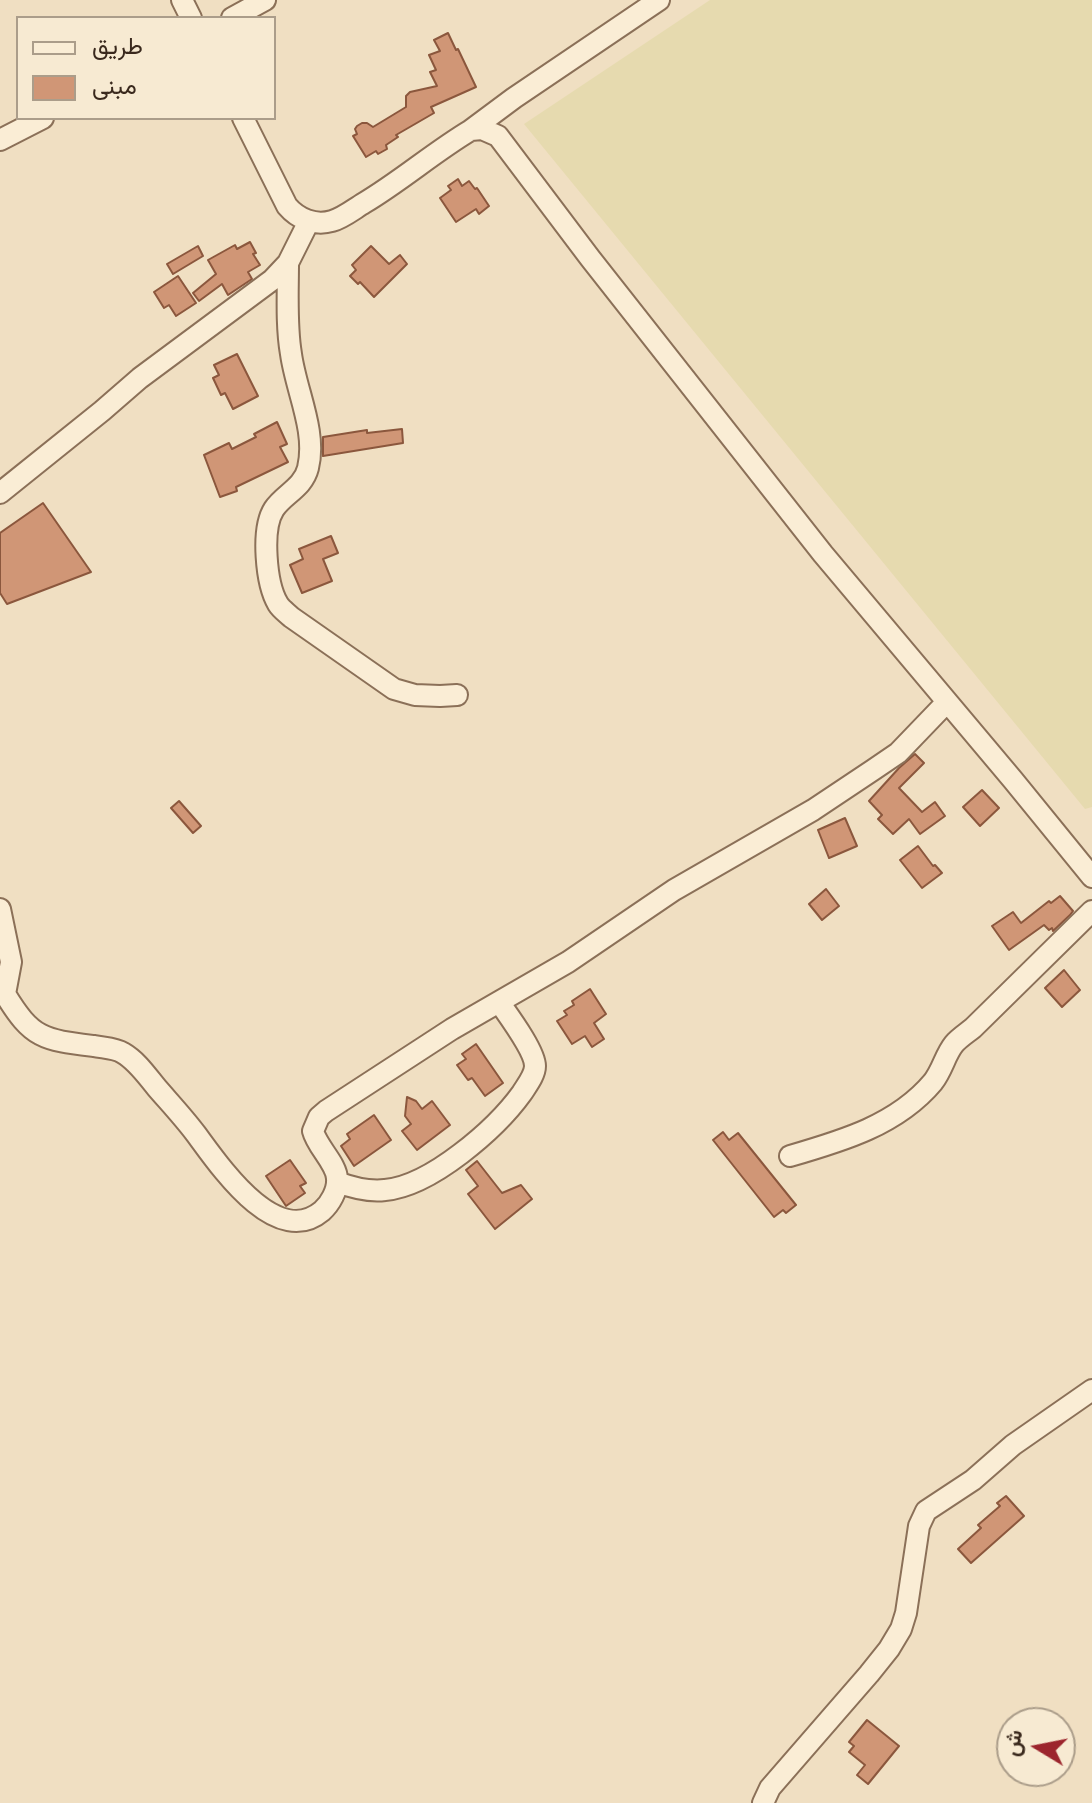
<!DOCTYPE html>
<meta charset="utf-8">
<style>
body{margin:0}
#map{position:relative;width:1092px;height:1803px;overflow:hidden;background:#f0dfc2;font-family:Spectral,Vazirmatn,serif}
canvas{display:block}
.legend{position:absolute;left:16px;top:16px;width:260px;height:104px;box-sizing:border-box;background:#f7ead2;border:2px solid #ab9d8a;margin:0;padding:10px 14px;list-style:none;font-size:24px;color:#3a291d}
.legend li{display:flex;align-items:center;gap:16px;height:40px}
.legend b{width:40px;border:2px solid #ab9d8a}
.north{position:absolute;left:996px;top:1707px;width:80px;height:80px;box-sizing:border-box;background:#f7ead2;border:2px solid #ab9d8a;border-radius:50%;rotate:280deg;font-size:22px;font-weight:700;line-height:32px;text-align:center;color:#3a291d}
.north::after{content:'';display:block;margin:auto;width:28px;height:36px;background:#9c252d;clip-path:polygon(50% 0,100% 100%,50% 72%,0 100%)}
</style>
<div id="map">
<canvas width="1092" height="1803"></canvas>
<ul class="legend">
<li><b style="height:10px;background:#faedd5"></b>طريق</li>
<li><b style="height:22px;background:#d09676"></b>مبنى</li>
</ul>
<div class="north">ش</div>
</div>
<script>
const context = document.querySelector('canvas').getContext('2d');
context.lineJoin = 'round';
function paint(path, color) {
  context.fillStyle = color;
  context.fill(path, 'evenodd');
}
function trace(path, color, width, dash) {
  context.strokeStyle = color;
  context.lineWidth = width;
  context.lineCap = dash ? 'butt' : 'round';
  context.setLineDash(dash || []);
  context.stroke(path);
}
const farmland = new Path2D(`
 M710,0H1092V807L1085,809L524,124Z`);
const building = new Path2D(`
 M448,33L456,50L458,49L476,87L431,107L434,113L396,135L398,137L386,145L387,149L378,154L376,151L366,157L353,136L357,134L355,129L357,126L362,123H367L373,127L406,107V96L410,92L437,86L430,72L436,70L429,55L440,51L434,40Z
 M458,179L462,186L469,181L475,189L477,188L489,206L479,214L476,209L456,222L440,198L451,190L448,186Z
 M250,242L256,253L253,254L260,265L248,272L252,279L228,295L222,284L199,301L193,293L216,274L208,260L235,245L237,249Z
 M198,246L203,256L173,274L167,264Z
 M371,246L389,264L400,255L407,264L374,297L360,282L358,284L350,276L356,270L352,265Z
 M178,276L196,303L176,316L169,305L164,308L154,292Z
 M237,354L258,396L233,409L225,393L221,395L213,378L219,375L214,365Z
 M277,422L287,444L280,447L288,462L236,487L237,491L220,497L204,455L229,443L232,449L256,437L254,434Z
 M402,429L403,443L323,456V437L367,430V433Z
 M43,503L91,572L7,604L0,593V533Z
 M331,536L338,553L323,559L332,581L302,593L290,565L303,559L299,549Z
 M915,754L924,763L899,788L922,812L935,802L945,816L920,834L909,819L893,834L878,819L882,815L869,801L899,768Z
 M982,790L999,808L980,826L963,807Z
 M179,801L201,826L193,833L171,808Z
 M845,818L857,846L829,858L818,830Z
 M918,846L933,866L935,865L942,873L922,888L900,860Z
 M826,889L839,906L822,920L809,904Z
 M1060,896L1073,911L1070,915L1053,931L1052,928L1049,930L1044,925L1009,950L992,926L1013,912L1021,923L1049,901L1051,903Z
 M1064,970L1080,990L1062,1007L1045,988Z
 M590,989L606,1014L594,1023L604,1039L592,1047L585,1036L572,1044L557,1021L567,1015L564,1011L574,1005L572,1001Z
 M476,1044L503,1083L485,1096L472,1078L468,1080L457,1065L466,1059L462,1054Z
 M407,1097L416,1101L422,1109L432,1101L450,1125L417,1150L402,1131L411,1124L405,1116Z
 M374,1115L391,1140L354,1166L341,1146L350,1139L347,1134Z
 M723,1132L729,1140L738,1133L796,1205L786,1213L783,1210L774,1217L713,1140Z
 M290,1160L306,1183L300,1186L305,1193L286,1206L266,1176Z
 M477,1161L502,1193L521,1185L532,1199L495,1229L468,1194L478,1186L466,1170Z
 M1006,1496L1024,1516L971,1563L958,1549L981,1528L978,1525L1000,1506L997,1503Z
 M867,1720L899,1746L868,1784L857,1775L865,1765L849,1752L854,1746L849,1742Z`);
const minor = new Path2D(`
 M182,0L191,18
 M232,18L265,0
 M243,118L287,206C298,219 315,226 332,221C343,218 354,209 364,203C401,181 434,152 471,130L482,129L498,136L590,258L823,554L1013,780L1092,877
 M471,130L514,98L659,0
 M0,140L43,118
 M288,263C288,293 286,325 291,354C296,391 317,431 308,468C303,488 284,494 274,509C261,529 266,584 278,604C281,609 287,613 291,617L394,689L415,695L440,696L457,695
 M0,493L102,411L140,378L272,280L288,263L309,221
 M0,909L11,962L5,994C32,1039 44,1040 94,1046C103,1048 115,1048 123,1053C137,1061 147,1076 157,1088C170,1103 184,1118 196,1134C219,1165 276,1250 322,1211C330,1204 338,1190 337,1179C337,1164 317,1147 313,1131L319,1117L326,1111L452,1029L568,962L674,890L813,810L873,770L898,753L947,702
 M790,1156C842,1141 897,1125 933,1082C943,1069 945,1055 954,1044C959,1038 967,1033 973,1028L1092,911
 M337,1182C353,1188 368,1192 385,1190C431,1186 496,1129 522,1093C527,1085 535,1075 535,1066C535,1051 508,1015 499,1002
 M763,1803L770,1788L869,1674L889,1649L901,1629L906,1613L919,1526L926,1511L973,1480L1013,1445L1092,1390`);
paint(farmland, '#e6daaf');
paint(building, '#d09676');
trace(building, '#8b573d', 2);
trace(minor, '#8b7058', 24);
trace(minor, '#faedd5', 20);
</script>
